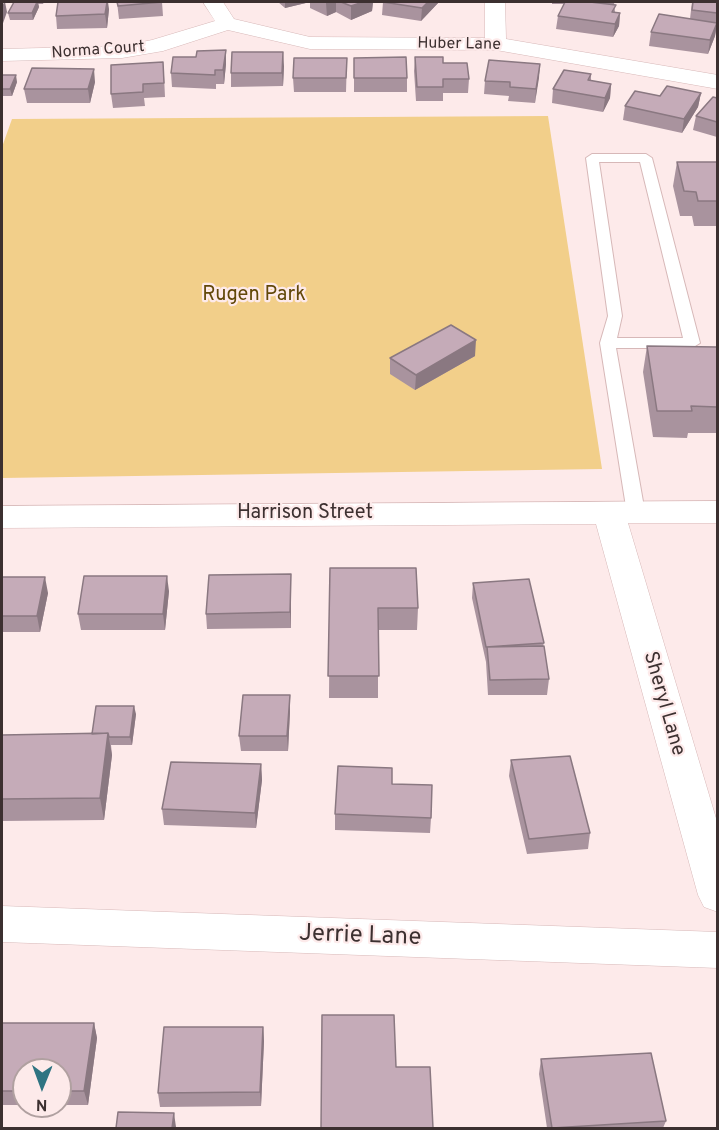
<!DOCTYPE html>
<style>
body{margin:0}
#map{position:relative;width:719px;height:1130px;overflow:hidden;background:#fdeaea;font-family:Overpass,sans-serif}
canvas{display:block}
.frame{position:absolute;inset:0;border:3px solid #3c3030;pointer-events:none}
.north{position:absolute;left:12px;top:1058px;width:60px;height:60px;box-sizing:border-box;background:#fdeaea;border:2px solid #b0a0a0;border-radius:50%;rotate:181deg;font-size:16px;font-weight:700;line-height:24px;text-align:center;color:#3c3030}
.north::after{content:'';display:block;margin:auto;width:21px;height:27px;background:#2f7482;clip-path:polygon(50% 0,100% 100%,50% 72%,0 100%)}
</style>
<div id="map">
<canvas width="719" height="1130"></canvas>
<div class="frame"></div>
<div class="north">N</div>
</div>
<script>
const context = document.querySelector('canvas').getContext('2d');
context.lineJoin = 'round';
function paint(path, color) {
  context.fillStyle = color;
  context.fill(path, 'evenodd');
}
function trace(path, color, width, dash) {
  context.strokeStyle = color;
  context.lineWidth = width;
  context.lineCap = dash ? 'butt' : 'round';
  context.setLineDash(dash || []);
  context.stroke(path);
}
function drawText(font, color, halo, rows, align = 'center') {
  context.font = font + ' Overpass,sans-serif';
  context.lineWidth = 4.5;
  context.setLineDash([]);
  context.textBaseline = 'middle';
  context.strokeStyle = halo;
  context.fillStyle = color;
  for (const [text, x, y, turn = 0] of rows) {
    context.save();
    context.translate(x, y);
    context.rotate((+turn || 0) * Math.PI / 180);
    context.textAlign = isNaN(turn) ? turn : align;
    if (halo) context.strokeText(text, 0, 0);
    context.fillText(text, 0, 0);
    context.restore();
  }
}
const green = new Path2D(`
 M548,116L602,469L2,478V147L12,119Z`);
const service = new Path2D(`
 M592,154H646L652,158L700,343L692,348H616L645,513L642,517H630L627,513L600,343L608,316L586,158ZM599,162H640L683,338H617L622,316Z`);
const minor = new Path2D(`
 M203,2H223L234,19L310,37L485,38V2H505L506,39L718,75V89L496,50L310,49L228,30L163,51L122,58L2,61V49L122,46L152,40L215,21Z
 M718,501V523H628L718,825V912L704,907L698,895L596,524L2,528V506Z
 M2,906L718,932V968L2,942Z`);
const wall = new Path2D(`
 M14,2H44L43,4H38L39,7L33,20H10L8,13Z
 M117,2H162L163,16L119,19Z
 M278,2H373L372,11L351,20L336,12L327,16L310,8V2L285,8Z
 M383,2H439L421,21L382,15Z
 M552,2H614L615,12L620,13L619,26L613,37L556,29L558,16L564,4H552Z
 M692,2H717V26L715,36L708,54L649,46L651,32L690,19Z
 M109,9L107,28L57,29L56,16Z
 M226,50V64L224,84H216V89L172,87L171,73L196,57Z
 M415,57L443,63L469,79L468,93H443V101H416L414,71Z
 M347,58L346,92H294L293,78Z
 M354,58L407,78V92H354Z
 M540,64L535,103L508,101L509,96L484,94L485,81Z
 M284,66L283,86L231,87V73Z
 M591,74V81L611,84L610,98L603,112L552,103L553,89Z
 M2,75L17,82L12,96H2Z
 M164,76L165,97L144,98L145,106L113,108L111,94Z
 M95,82L90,103H27L24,89Z
 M701,93L698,107L682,133L623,120L625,106L660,96Z
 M717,98V137L693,130L696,116Z
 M677,162H717V226H694L692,216H680L673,186Z
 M647,346L717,347V433H688L687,438L653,437L643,372Z
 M475,356L415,390L390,374V358Z
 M330,568L418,608L417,630H378V698H329Z
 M291,574V628L207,629L206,614Z
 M2,577L48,593L40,632H2Z
 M473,583L544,643L543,646L549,679L547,695H488L486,662L472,598Z
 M169,591L165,630H81L78,614Z
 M290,695V711L288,751H241L239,736Z
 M136,714L132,745H111L112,755L104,820L2,821V735L92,734Z
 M511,760L590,833L588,849L527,854L509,776Z
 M261,764L262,780L256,828L164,825L162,809Z
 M392,784L431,818L430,833L335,830V814Z
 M2,1023H94L97,1038L88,1105H60V1070H24V1105H2Z
 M263,1027L264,1041L261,1106L160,1107L158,1093Z
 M541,1059L666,1121L663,1128H547L539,1074Z`);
const shadedWall = new Path2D(`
 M4,2H5L7,12L2,26V7Z
 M37,2H38L39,7L33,20L32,13Z
 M107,2H108L109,9L107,28L105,14Z
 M285,2H310L285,8Z
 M330,2H336V12L327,16L326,3Z
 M363,2H373L372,11L351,20V6Z
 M428,2H439L421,21L422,8Z
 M620,13L619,26L613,37L615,24Z
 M717,23L715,36L708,54L710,40Z
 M226,50V64L224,84L223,70Z
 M283,52L284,66L283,86L282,73Z
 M540,64L539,78L535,103L536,89Z
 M94,69L95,82L90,103L88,89Z
 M16,75L17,82L12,96L10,89Z
 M611,84L610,98L603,112L605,98Z
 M701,93L698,107L682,133L684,119Z
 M476,340L475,356L415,390L416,375Z
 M291,574V628L290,612Z
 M167,576L169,591L165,630L163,614Z
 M45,577L48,593L40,632L37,616Z
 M290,695V711L288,751L287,736Z
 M134,706L136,714L132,745L130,737Z
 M108,733L112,755L104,820L100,798Z
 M261,764L262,780L256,828L255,813Z
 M94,1023L97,1038L88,1105L84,1091Z
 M263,1027L264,1041L261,1106L260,1092Z
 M174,1113L176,1127V1128H172Z`);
const building = new Path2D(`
 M14,2H37L32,13H8Z
 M58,2H107L105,14L56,16Z
 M117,2H162L118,6Z
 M341,2H363L351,6Z
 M383,2H428L422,8Z
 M565,2H590L616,5L612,12L620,13L615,24L558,16Z
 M693,2H717V13L692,10Z
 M659,14L717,23L710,40L651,32Z
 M226,50L223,70H215V75L171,73L173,57H196L197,51Z
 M232,52H283L282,73H231Z
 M406,57L407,78H354V58Z
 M415,57H443V63H467L469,79H443V87H417Z
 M294,58H347L346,78H293Z
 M489,60L540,64L536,89L510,87V82L485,81Z
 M163,62L164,83L143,84V92L111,94V65Z
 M32,68L94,69L88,89H24Z
 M564,70L591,74L588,80L611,84L605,98L553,89Z
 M2,75H16L10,89H2Z
 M667,86L701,93L684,119L625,106L635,91L660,96Z
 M713,97L717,98V122L696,116Z
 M677,162H717V201H698L696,192L684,191Z
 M451,325L476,340L416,375L390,358Z
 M647,346L717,347V407L691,406L692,411H657Z
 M330,568H416L418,608H378L379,676H328Z
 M291,574L290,612L206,614L209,575Z
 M84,576H167L163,614H78Z
 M2,577H45L37,616H2Z
 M529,579L544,643L486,647L473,583Z
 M544,646L549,679L490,680L487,647Z
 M243,695H290L287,736H239Z
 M96,706H134L130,737H109L108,733L92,734Z
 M108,733L100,798L2,799V735Z
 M570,756L590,833L529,839L511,760Z
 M171,762L261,764L255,813L162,809Z
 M338,766L392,768V784L432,785L431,818L335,814Z
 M322,1015H394L396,1067H430L433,1128H321Z
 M2,1023H94L84,1091H60V1070H24V1091H2Z
 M164,1027H263L260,1092L158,1093Z
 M651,1053L666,1121L552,1128L541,1059Z
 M118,1112L174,1113L172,1128H116Z`);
const farStreetnames = [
 ["Huber Lane",459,45,1],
 ["Norma Court",98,51,-4]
];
const parkNames = [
 ["Rugen Park",254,296]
];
const streetNames = [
 ["Harrison Street",305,514],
 ["Sheryl Lane",663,704,74]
];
const nearStreetnames = [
 ["Jerrie Lane",360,937,2]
];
paint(green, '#f2cf8a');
trace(service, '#d7b8b8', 2);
trace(minor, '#d7b8b8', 1);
paint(service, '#fff');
paint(minor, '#fff');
paint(wall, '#a9939e');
paint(shadedWall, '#8a7881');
paint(building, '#c5abb8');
trace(building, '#8a7881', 1.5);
drawText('16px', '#3c3030', '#fdeaea', farStreetnames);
drawText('20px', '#624809', '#fdeaea', parkNames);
drawText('20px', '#3c3030', '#fdeaea', streetNames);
drawText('24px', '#3c3030', '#fdeaea', nearStreetnames);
</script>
